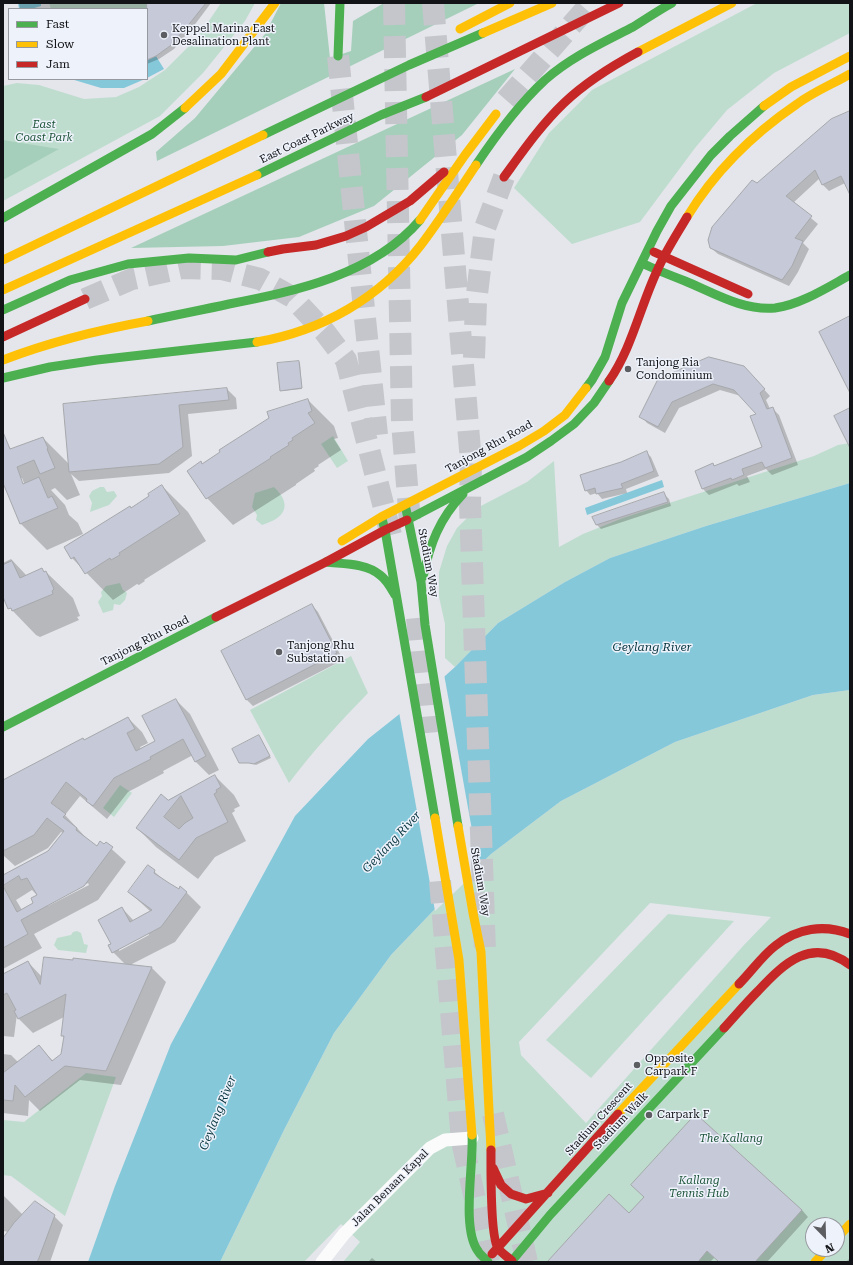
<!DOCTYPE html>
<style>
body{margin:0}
#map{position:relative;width:853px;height:1265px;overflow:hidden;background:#e4e6eb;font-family:"Roboto Serif",serif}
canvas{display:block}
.frame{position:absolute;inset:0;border:4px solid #121316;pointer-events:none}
.legend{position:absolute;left:8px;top:8px;width:140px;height:72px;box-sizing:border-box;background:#eef2fb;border:1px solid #96999f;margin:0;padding:5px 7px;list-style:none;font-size:12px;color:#121316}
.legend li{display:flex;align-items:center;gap:8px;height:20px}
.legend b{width:20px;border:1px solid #96999f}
.north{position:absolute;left:805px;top:1217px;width:40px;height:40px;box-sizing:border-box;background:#eef2fb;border:1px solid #96999f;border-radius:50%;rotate:157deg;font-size:11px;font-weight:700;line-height:16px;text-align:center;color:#121316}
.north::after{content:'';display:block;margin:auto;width:14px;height:18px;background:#5c5d61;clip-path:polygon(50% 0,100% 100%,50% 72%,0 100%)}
</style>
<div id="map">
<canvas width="853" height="1265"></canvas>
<div class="frame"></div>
<ul class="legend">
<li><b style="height:5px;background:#4caf50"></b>Fast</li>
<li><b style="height:5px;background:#ffc107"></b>Slow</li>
<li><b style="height:5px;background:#c62828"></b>Jam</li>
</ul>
<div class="north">N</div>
</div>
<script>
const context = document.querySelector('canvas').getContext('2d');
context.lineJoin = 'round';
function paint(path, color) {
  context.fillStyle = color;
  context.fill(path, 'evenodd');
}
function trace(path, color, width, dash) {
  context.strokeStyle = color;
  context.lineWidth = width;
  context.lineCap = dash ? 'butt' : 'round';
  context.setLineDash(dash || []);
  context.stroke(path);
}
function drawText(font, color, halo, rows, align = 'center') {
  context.font = font + ' "Roboto Serif",serif';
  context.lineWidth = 3;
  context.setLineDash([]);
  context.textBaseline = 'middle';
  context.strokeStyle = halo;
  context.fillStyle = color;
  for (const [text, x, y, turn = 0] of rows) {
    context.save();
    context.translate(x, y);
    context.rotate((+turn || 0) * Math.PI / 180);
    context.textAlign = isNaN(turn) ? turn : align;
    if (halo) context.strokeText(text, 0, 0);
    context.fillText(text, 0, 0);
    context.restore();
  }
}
const green = new Path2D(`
 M49,3H195L147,9H51Z
 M221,3H255L245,21L203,73L160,116L3,201V86L17,83L39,85L84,99L116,97L139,87L165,70L198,37Z
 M757,3H850V33L774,73L727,110L695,148L640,222L572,244L514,188L549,133L592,90Z
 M333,436L348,461L337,468L321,444Z
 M850,443V483L706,526L610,558L565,582L498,623L455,667L445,658V624L439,597V572L447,546L457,528L477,508L527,482L554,461L559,547L583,534L623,518L814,456L838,445Z
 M100,487H104L107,492L114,491L117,496L109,505L90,512L92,503L89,496L92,491Z
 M274,487C293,505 285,518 262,525L256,520L257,515L252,507L255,493Z
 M120,583L123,590L127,593L125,600L120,605L114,604L113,610L103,613L98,602L102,596L101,592L106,586Z
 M351,656L368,693C340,722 313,751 289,783L250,710Z
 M850,690V1262H343L360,1242L341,1224L304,1262H220L284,1130L334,1033L391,955L433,911L491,854L561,801L675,742L813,695ZM650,903L771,917L743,946L586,1123L521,1055L519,1042ZM813,1225H837V1249H813Z
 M120,785L132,793L114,817L103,808Z
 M668,914L734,921L591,1078L546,1040Z
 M77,931L81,933L84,944L88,945L86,953L58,950L54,945L57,938L71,935L73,932Z
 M86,1073L116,1077L65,1216L11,1176L3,1175V1120L24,1122Z`);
const forest = new Path2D(`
 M281,3H324L330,58L351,51L353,21L384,3H479L157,161L156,152L195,118L265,34Z
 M515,69L462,135L374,206L299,237L223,246L131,248Z
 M3,140L59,149L3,180Z`);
const water = new Path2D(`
 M18,3H41V6L31,9H19Z
 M156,56L164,69L147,78V60Z
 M71,79H145L124,88H101Z
 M662,480L664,487L587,515L585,508Z
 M850,483V690L813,695L675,742L561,801L491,854L433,911L391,955L334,1033L284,1130L220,1262H88L115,1186L171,1044L295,816L368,739L426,693L455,667L498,623L565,582L610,558L706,526Z`);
const pier = new Path2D(`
 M444,674L479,869L435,911L399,712Z`);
const shadow = new Path2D(`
 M19,3H211L193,27L174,49L159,59L147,64V9H20Z
 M850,112V193L845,183L829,191L822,184L820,178L793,203L818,224L803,243L809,249L798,272L789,286L718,254L711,248L757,185Z
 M299,362L300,363L302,389L282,391L281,390Z
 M750,374L770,396L766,400L770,409L772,408L779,415L798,465L772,475L766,469L747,476L750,482L739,486L737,484L709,495L703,489L713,464L715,466L763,448L758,414L741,396L720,390L679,408L665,433L647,423L641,416L659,379Z
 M227,389L236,398L237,409L188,414L192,456L169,473L79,481L71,474L80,495L67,500L55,488L51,490L65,505L69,515L78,523L83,534L47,550L20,523L3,481V449L9,447L12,450L43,438L69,464L64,405ZM20,478H22L26,488L25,489Z
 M308,400L334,426L338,438L334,439L341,450L318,465L319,466L314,469L315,471L296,484V485L233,525L207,498L203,465Z
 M647,453L651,457L659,476L626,489L627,493L602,499L597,493L590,495L586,490L621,462Z
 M162,486L188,512L206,541L144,580L145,581L139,585L137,584L113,600L72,558L131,509L151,497Z
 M664,494L669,499L671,506L601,529L597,525L594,517Z
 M11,559L27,576L42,570L45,572H46L73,598L80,616L77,617L79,620L40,637L36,635L10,608L3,594V563Z
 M312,605L318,612L343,660L253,706L247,700L222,652Z
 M176,700L190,714L219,770L209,775L195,761L193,755L163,771L164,773L128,792L107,819L80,796L65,815L90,842L97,847L105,846L106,844L126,862L98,900L34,934L42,948L3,969V875L49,852L63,833L61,832L48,848L15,866L3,855V781L128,718L142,732L148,743L140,747L141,749L156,742ZM88,883L89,885L48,906L47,905ZM32,890L38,896L35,903L22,910L16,900Z
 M260,738L271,758L256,765L251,763H242L240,762Z
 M215,776L234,795L240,806L234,809L235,811L232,813L246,841L215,857L198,879L156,847L137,828L168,801Z
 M148,866L166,882L179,890L180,888L187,893L201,907L175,942L130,965L152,968L166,982L121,1085L80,1080L40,1111L29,1100L28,1116L3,1113V1054L11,1055L18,1062L39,1046L53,1061L62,1054L64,1038L62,1035L64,1017L33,1033L19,1019L17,1014L14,1037L3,1036V975L28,962L42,977L126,965L113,952L110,946L112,944L122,908L134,921L151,912L129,892ZM148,933L149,935L119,951V948Z
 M3,1195L23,1215L54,1216L63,1225L50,1262H3V1240L9,1232L3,1231Z
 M645,1197L802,1210L808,1217L767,1262H720L715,1257L710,1262H555L629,1214Z
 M372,1258L377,1262H368Z
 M850,1258V1262H846Z`);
const building = new Path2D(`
 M147,3H206L190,23L170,46L156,56L147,60Z
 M850,111V195L841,176L822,185L815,170L786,196L812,216L795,238L803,241L792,266L782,280L710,248L708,240L712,227L752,180L757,183L831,119Z
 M850,316V393L819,332Z
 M709,357L744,366L765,389L760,393L767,409L773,407L792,458L765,468L762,462L742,469L744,475L732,480L731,478L702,489L695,471L713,463L714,466L762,447L750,416L756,414L734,390L713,384L672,402L658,427L639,417L658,379Z
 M299,361L302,388L280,391L277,363Z
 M227,388L229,400L179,405L183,447L159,464L69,472L63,404Z
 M308,399L312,411L308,413L315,423L292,438L293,440L288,443L289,445L270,457L271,458L206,499L187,471L201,461L202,464L220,452L219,450L269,418L267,412Z
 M850,408V448L834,416Z
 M3,432L10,449L43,437L48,448L47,449L55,468L40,474L34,460L17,467L23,484L39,477L48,498L52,496L58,508L20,524L3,483Z
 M647,451L654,471L621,484L623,488L596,494L595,488L585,491L580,475L621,462Z
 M162,485L180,514L119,553L120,555L111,560L110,558L85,574L74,557L71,559L64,547L130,506L131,508L149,496L148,494Z
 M664,492L668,502L596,525L592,517Z
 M12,561L20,578L42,568L44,572L46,571L54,589L52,591L53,594L12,611L11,608L8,609L3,597V565Z
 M312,604L337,653L246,700L221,651Z
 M176,699L206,756L195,762L183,739L150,757L151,759L114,778L93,806L86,801L87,799L66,782L51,803L66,814L63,817L77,828L76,830L97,846L100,841L104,844L106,842L113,847L84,886L21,920L28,934L3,948V875L48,851L64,831L47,818L34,835L3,851V780L83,738L84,740L128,717L135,729L127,733L136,751L155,741L142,716ZM19,876L21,880L27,878L37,895L31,898L33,903L17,912L3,886Z
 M259,735L270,756L254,764L249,763H239L232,749Z
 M215,775L221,787L216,790L217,792L214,794L228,822L196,838L179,860L136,828L161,794L168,800ZM181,796L193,818L185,823L179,829L164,817Z
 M148,865L155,870L154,873L169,883L179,889L180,886L187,892L161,927L112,953L108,945L111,944L98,920L122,907L130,922L152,910L128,892Z
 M44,957L73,960V958L152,967L106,1071L65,1066L25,1097L15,1085L13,1101L3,1100V1073L39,1045L52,1061L61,1054L64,1036H61L66,994L18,1019L14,1011L16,1010L7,993L3,995V974L28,961L40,984Z
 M696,1114L802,1210L755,1262H719L707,1251L698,1262H547L609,1194L629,1213L644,1197L631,1185Z
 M35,1201L55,1215L39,1258L37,1262H3V1238L14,1223Z`);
const highwayTunnel = new Path2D(`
 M394,3L402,422L410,523
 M433,3L471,462L470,504L485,952
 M338,56L377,435
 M506,100L591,3
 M85,299L132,279L182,268L222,269L260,279L292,297L324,331L346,360L391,535
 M474,358L476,302L485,228L504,177
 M417,618L427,733
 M440,881L462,1141L489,1262
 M493,1114L527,1262`);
const street = new Path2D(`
 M322,1262L344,1234L430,1148L445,1140L472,1138`);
const fast = new Path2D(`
 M338,56L340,3
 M263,135L409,65L483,33
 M476,165C496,135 518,105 545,80C571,57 602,43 633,27C646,19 659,10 672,3
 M257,175L381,115L426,97
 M3,218L152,134L185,108
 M646,265C659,271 672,276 685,281C714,293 743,311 775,308C800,305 828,287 850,275
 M3,310L70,280L128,264L189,258L236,260L268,252
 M148,321C175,315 202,310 229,304C296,291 373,275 420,220
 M3,378L50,367L97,360L257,342
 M586,388L592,380L605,357L622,303L657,231L671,206L711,155L730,136L764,106
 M406,509L421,582L425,625L458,826
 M382,519L385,530L435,818
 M407,520L527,457L551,441L574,424L594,403L609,381
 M326,562C344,564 366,563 380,575C387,580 391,588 395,595
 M423,577C430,544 439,519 463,494
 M3,727L216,617
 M472,1135C474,1164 461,1228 478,1251C480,1255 485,1258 488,1262
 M511,1262L550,1215L724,1028`);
const slow = new Path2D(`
 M460,29L510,3
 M483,33L552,3
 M638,52L732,3
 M764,106L791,87L850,56
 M185,108L221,74L275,3
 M687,217C715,171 753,134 797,104C813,92 833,84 850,74
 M420,220L465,155L496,114
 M3,260L263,135
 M3,290L257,175
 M257,342C322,331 380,298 421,245C440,220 458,192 476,165
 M3,360C50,342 98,330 148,321
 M342,541L381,517L519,446L544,431L565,415L586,388
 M435,818L459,960L472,1135
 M458,826L473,913L481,952L491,1150
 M618,1114L739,984
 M837,1238L850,1224
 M815,1262L827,1249`);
const jam = new Path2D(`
 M426,97L619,3
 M504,177C523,151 541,125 564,103C586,82 612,66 638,52
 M268,252L283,249L316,245L346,236L366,227L410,201L444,172
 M654,252L748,294
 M3,337L85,299
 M609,381C632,348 640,307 657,271C665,252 677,234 687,217
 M216,617L326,562L385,530L407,520
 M739,984C751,972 762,956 775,946C797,928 824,924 850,934
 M724,1028C735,1016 746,1003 758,991C784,963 812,936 850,965
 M491,1150C491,1168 490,1236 498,1248C501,1253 508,1257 512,1261
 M493,1168L501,1185L511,1194L526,1199L548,1193
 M492,1254L618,1114`);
const markers = [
 [164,35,4,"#5c5d61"],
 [628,369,4,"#5c5d61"],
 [279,652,4,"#5c5d61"],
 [637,1065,4,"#5c5d61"],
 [649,1115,4,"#5c5d61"]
];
const poiNames = [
 ["Keppel Marina East",172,29],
 ["Desalination Plant",172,42],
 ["Tanjong Ria",636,363],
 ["Condominium",636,376],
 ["Tanjong Rhu",287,646],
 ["Substation",287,659],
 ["Opposite",645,1059],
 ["Carpark F",645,1072],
 ["Carpark F",657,1115]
];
const parkNames = [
 ["East",44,125],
 ["Coast Park",44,138],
 ["The Kallang",731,1139],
 ["Kallang",699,1181],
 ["Tennis Hub",699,1194]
];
const streetNames = [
 ["East Coast Parkway",307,138,-26],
 ["Tanjong Rhu Road",489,447,-29],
 ["Stadium Way",428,563,79],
 ["Tanjong Rhu Road",145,641,-27],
 ["Stadium Way",480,882,80],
 ["Stadium Crescent",599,1119,-48],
 ["Stadium Walk",621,1121,-47],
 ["Jalan Benaan Kapal",390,1188,-45]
];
const waterNames = [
 ["Geylang River",652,647],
 ["Geylang River",392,842,-47],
 ["Geylang River",218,1113,-68]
];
paint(green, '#bfddce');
paint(forest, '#a6cfbb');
paint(water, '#85c8da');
paint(pier, '#e4e6eb');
paint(shadow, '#0003');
paint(building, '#c5c9d8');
trace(building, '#a6a8ab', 1);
trace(highwayTunnel, '#c4c6cb', 22, [22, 11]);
trace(street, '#fbfbfc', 13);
trace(fast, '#4caf50', 9);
trace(slow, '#ffc107', 9);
trace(jam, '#c62828', 9);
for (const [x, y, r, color] of markers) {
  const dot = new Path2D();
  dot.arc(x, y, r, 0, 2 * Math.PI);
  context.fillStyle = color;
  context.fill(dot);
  trace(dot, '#eef2fb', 1.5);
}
drawText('11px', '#121316', '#eef2fb', poiNames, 'left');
drawText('italic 11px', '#1f563b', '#eef2fb', parkNames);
drawText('11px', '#121316', '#eef2fb', streetNames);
drawText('italic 12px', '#093741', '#eef2fb', waterNames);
</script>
